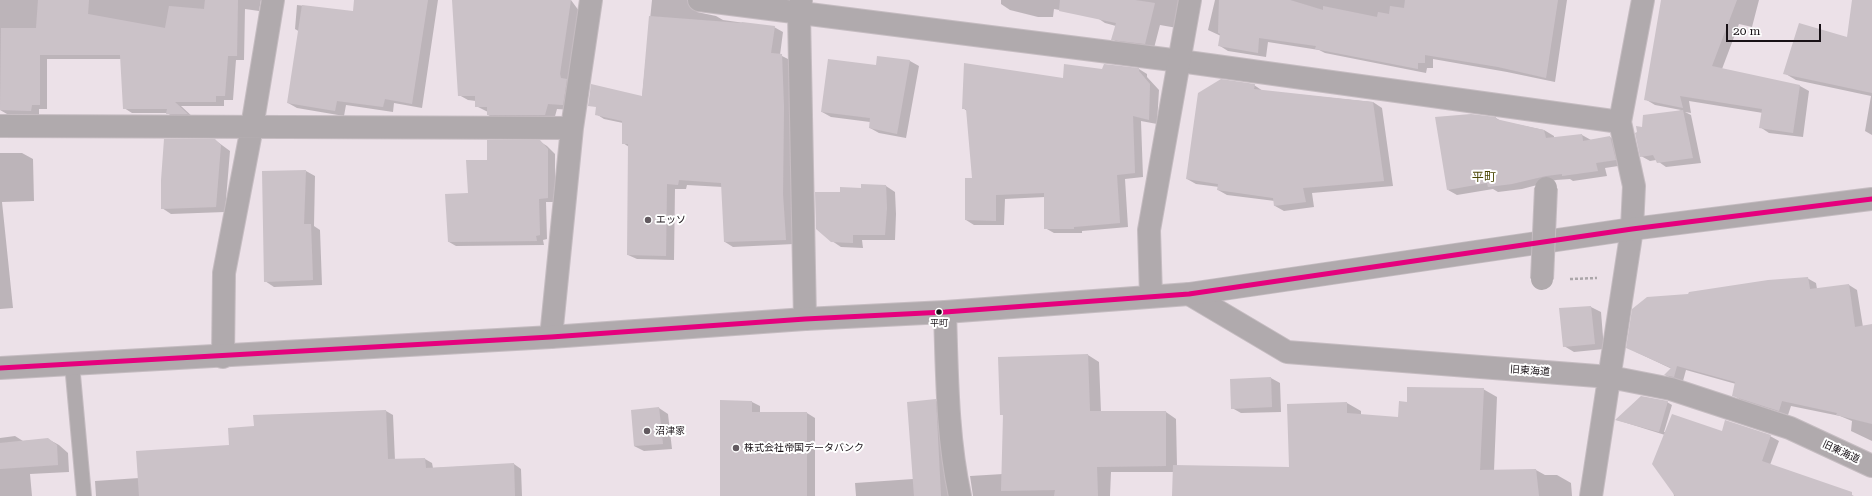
<!DOCTYPE html>
<meta charset="utf-8">
<style>
body{margin:0}
#map{position:relative;width:1872px;height:496px;overflow:hidden;background:#ece1e8;font-family:"Roboto Serif",serif}
canvas{display:block}
.scale{position:absolute;left:1726px;top:24px;width:95px;height:18px;box-sizing:border-box;border:2px solid #181116;border-top:0;padding-left:5px;font-size:12px;line-height:14px;white-space:nowrap;color:#181116;-webkit-text-stroke:3px #fff;paint-order:stroke}
</style>
<div id="map">
<canvas width="1872" height="496"></canvas>
<div class="scale">20 m</div>
</div>
<script>
const context = document.querySelector('canvas').getContext('2d');
context.lineJoin = 'round';
function paint(path, color) {
  context.fillStyle = color;
  context.fill(path, 'evenodd');
}
function trace(path, color, width, dash) {
  context.strokeStyle = color;
  context.lineWidth = width;
  context.lineCap = dash ? 'butt' : 'round';
  context.setLineDash(dash || []);
  context.stroke(path);
}
function drawText(font, color, halo, rows, align = 'center') {
  context.font = font + ' "Roboto Serif","Noto Sans JP",serif';
  context.lineWidth = 4;
  context.setLineDash([]);
  context.textBaseline = 'middle';
  context.strokeStyle = halo;
  context.fillStyle = color;
  for (const [text, x, y, turn = 0] of rows) {
    context.save();
    context.translate(x, y);
    context.rotate((+turn || 0) * Math.PI / 180);
    context.textAlign = isNaN(turn) ? turn : align;
    if (halo) context.strokeText(text, 0, 0);
    context.fillText(text, 0, 0);
    context.restore();
  }
}
const shadow = new Path2D(`
 M0,0H261L259,11L245,9L244,60H236L233,100H224V106H181L194,118H175L167,113H132L124,108L121,59H47V109H39V115L7,114L0,110Z
 M355,0H438L422,108L394,103L393,112L346,105L344,116L297,108L288,103L300,32L295,29L297,5L354,12Z
 M453,0H571L579,11L572,110L557,109L554,120H497L488,115V112L476,106V101L468,100L459,95Z
 M652,0H696L695,4L697,12L716,16L723,20L774,27L783,32L780,55L790,60L792,113L791,199L794,244L733,247L725,242L723,187L687,185L686,189H675L674,260L637,259L628,255L629,147L623,143V123L604,119L596,114L642,97Z
 M1001,0H1180L1177,28L1160,25L1154,48L1121,44L1112,39L1116,26L1105,23L1096,17L1054,9L1053,17H1038L1010,10L1001,4Z
 M1215,0H1567L1555,82L1507,72L1433,59V68H1427L1426,73L1325,53L1319,50L1268,42L1266,57L1228,51L1220,46L1221,36L1208,30Z
 M1662,0H1759L1752,27L1739,24L1722,69L1800,86L1809,91L1803,137L1769,133L1760,127L1763,113L1689,101L1691,113L1685,112L1691,115L1701,163L1666,167L1656,160L1650,161L1641,156L1643,128L1681,110L1655,105L1645,99Z
 M1872,18V135L1865,131L1871,96L1796,80L1784,73L1848,39Z
 M910,61L919,66L906,138L879,133L870,128V122L831,117L822,112L877,66Z
 M1139,69L1147,74V77L1159,90L1157,124L1141,121L1143,177L1125,179L1128,227L1082,231V233H1054L1045,228V197L1005,199L1004,225H974L966,220L973,179L967,111L963,108L1064,80L1103,70Z
 M1254,85L1263,91L1373,102L1382,108L1393,186L1312,193L1314,207L1284,211L1275,206V201L1227,195L1218,190L1219,187L1196,184L1187,179Z
 M1496,118L1501,121L1544,130L1554,136V138L1582,135L1591,140L1610,137L1620,143L1625,165L1605,168L1607,176L1573,181L1570,179L1556,180L1522,189L1498,192L1493,189L1457,195L1448,190Z
 M215,140L230,151L225,212L171,214L162,208Z
 M539,141L547,146L555,154V202H546L547,239L543,240L544,245L456,246L449,242L469,194Z
 M0,153H22L33,159L34,201L2,202L13,308L0,309Z
 M306,171L315,176L314,226L320,230L322,285L274,287L265,281Z
 M886,186L895,192L896,214L895,240H862L863,248L841,247L832,241L840,192Z
 M1807,278L1816,283L1817,289L1849,285L1857,290L1863,327L1872,326V441L1851,431L1852,421L1840,416L1791,406L1788,415L1741,400L1733,395L1736,384L1686,370L1683,381L1673,379L1665,375L1672,369L1636,352L1689,295Z
 M1591,307L1601,312L1604,349L1574,352L1564,346L1560,309Z
 M1088,355L1099,362L1101,412H1166L1176,419L1177,466L1290,468L1347,403L1361,411V415L1399,418L1408,403L1483,389L1497,397L1494,471L1536,470L1545,475H1557L1571,483L1572,496H1173L1174,472H1111L1110,496H973L970,476L1003,474L1004,416L1001,414L999,358Z
 M1271,378L1280,383L1281,412L1241,413L1232,408Z
 M935,400L950,408L954,496H856L855,483L913,479Z
 M752,402L760,406V413H807L815,418V496H721Z
 M1667,402L1672,405L1664,432L1723,433L1770,436L1779,441L1770,465L1854,496H1674L1665,435L1617,420Z
 M659,408L668,414L672,449L644,451L634,446Z
 M386,411L393,415L395,460L425,459L432,463L433,468L514,464L521,469L522,496H96L95,481L139,478L230,446L255,427Z
 M15,436L23,441L48,439L59,445L68,453L69,472L30,474L32,496H0V438Z`);
const building = new Path2D(`
 M38,0H89L88,14L165,28L169,6L204,9L205,0H238L237,56H228L225,96H216V102H175L188,114H166L167,109H123L120,55H40V105H32L31,111L0,110L1,28H36Z
 M354,0H428L412,104L385,99L383,107L337,101L335,111L287,103L302,5L353,11Z
 M452,0H571L560,74L561,78L567,79L563,105L548,104L545,115H487V107H475V96H458Z
 M1060,0H1135L1155,3L1145,44L1111,40L1116,23L1059,11Z
 M1219,0H1290L1323,10V6L1377,17L1378,12L1389,14L1390,6L1404,8L1405,0H1558L1546,78L1498,67L1425,55V63H1418V69L1315,49L1316,46L1259,38L1258,53L1218,46L1220,34L1218,33Z
 M1661,0H1737L1712,66L1800,85L1793,133L1759,128L1762,109L1680,96L1683,108L1644,100Z
 M1852,0H1872V93L1783,74L1799,23L1847,37Z
 M649,16L741,23L742,22L775,26L771,53L782,54L784,107L783,194L786,240L724,242L721,183L679,180L678,185L667,184L666,256L627,255L628,144H622V121L595,115L596,107L588,106L591,84L642,96Z
 M877,56L910,60L897,134L869,128L870,118L821,112L828,59L876,65Z
 M964,63L1063,78L1064,64L1102,69L1104,64L1139,68V71L1150,84L1149,120L1133,116L1135,173L1117,175L1120,223L1074,227V229H1044V193L996,195V221L965,220V178H972L966,109H962Z
 M1221,79L1255,84L1254,89L1373,102L1384,181L1303,188L1306,202L1274,206L1273,198L1217,190L1218,184L1186,179L1198,93Z
 M1683,110L1693,158L1657,163L1653,155L1640,157L1635,133L1637,132L1636,126L1642,127L1643,115Z
 M1471,114L1496,117V119L1544,130L1546,138L1582,134L1583,141L1610,136L1616,160L1596,163L1598,171L1562,176V174L1546,176L1512,184L1488,187L1487,183L1447,190L1435,117Z
 M164,139H215L221,145L216,207L161,209V180Z
 M487,140H540L548,149V198L539,199L540,235L536,236L537,241L448,242L445,194L468,193L466,160H487Z
 M306,170L304,224H311L313,280L264,282L262,171Z
 M861,184L886,185L887,208L885,235H853V243L831,242L816,229L815,192H840V187L861,188Z
 M1808,277L1810,289L1849,284L1855,327L1872,324V424L1836,415L1837,413L1782,401L1779,411L1732,396L1735,382L1677,366L1674,377L1664,375L1671,368L1626,348L1632,309L1647,297L1688,294L1689,292L1768,280Z
 M1591,306L1595,344L1563,347L1559,308Z
 M1088,354L1090,411H1166V466L1097,467L1098,496H1054L1055,490L1001,491L1003,415H1000L998,357Z
 M1271,377L1272,407L1231,409L1230,379Z
 M1407,387L1484,388L1480,470L1536,469L1539,496H1172L1173,465L1289,467L1287,404L1347,402V413L1398,417L1399,401L1407,402Z
 M1641,396L1668,401L1659,432L1615,420Z
 M936,399L941,496H914L907,402Z
 M720,400L752,401V412H807V496H720Z
 M659,407L663,444L634,446L631,410Z
 M386,410L388,459L425,458L426,468L514,463L515,496H139L136,451L229,445L228,428L254,426L253,415Z
 M1672,414L1722,431L1725,420L1771,435L1762,461L1852,492V496H1675L1652,464Z
 M48,438L57,445L58,465L0,469V443Z`);
const path = new Path2D(`
 M1570,279L1597,278`);
const lane = new Path2D(`
 M72,364L84,496`);
const street = new Path2D(`
 M699,0L1180,61L1620,122
 M801,1L799,14L805,319
 M0,126L572,128
 M1189,294L1287,352L1610,377L1671,389L1790,428L1872,466
 M945,312C947,373 947,437 960,496
 M551,337L572,128L591,0
 M223,357L224,273L252,127L273,0
 M1591,496L1632,229L1634,186L1620,122L1643,0`);
const secondary = new Path2D(`
 M1151,296L1149,230L1190,0
 M0,368L551,337L805,319L945,312L1189,294L1632,229L1872,199`);
const streetBridge = new Path2D(`
 M1542,279L1546,188`);
const bus1 = new Path2D(`
 M0,368L551,337L805,319L945,312L1189,294L1632,229L1872,199`);
const markers = [
 [648,220,4,"#625a60"],
 [939,312,3.5,"#181116"],
 [647,431,4,"#625a60"],
 [736,448,4,"#625a60"]
];
const busNames = [
 ["平町",939,323]
];
const poiNames = [
 ["エッソ",656,220],
 ["沼津家",655,431],
 ["株式会社帝国データバンク",744,448]
];
const streetNames = [
 ["旧東海道",1530,371,4],
 ["旧東海道",1841,452,25]
];
const quarterNames = [
 ["平町",1484,177]
];
paint(shadow, '#0003');
paint(building, '#cbc2c8');
trace(lane, '#c5bcc1', 16);
trace(street, '#c5bcc1', 24);
trace(secondary, '#c5bcc1', 24);
trace(path, '#aba6a9', 2.5, [3, 2]);
trace(lane, '#b0aaad', 14);
trace(street, '#b0aaad', 22);
trace(secondary, '#b0aaad', 22);
trace(streetBridge, '#c5bcc1', 24, []);
trace(streetBridge, '#b0aaad', 22);
trace(bus1, '#e5007d', 5);
for (const [x, y, r, color] of markers) {
  const dot = new Path2D();
  dot.arc(x, y, r, 0, 2 * Math.PI);
  context.fillStyle = color;
  context.fill(dot);
  trace(dot, '#fff', 1.5);
}
drawText('9px', '#181116', '#fff', busNames);
drawText('10px', '#181116', '#fff', poiNames, 'left');
drawText('10px', '#181116', '#fff', streetNames);
drawText('12px', '#4b4705', '#fff', quarterNames);
</script>
